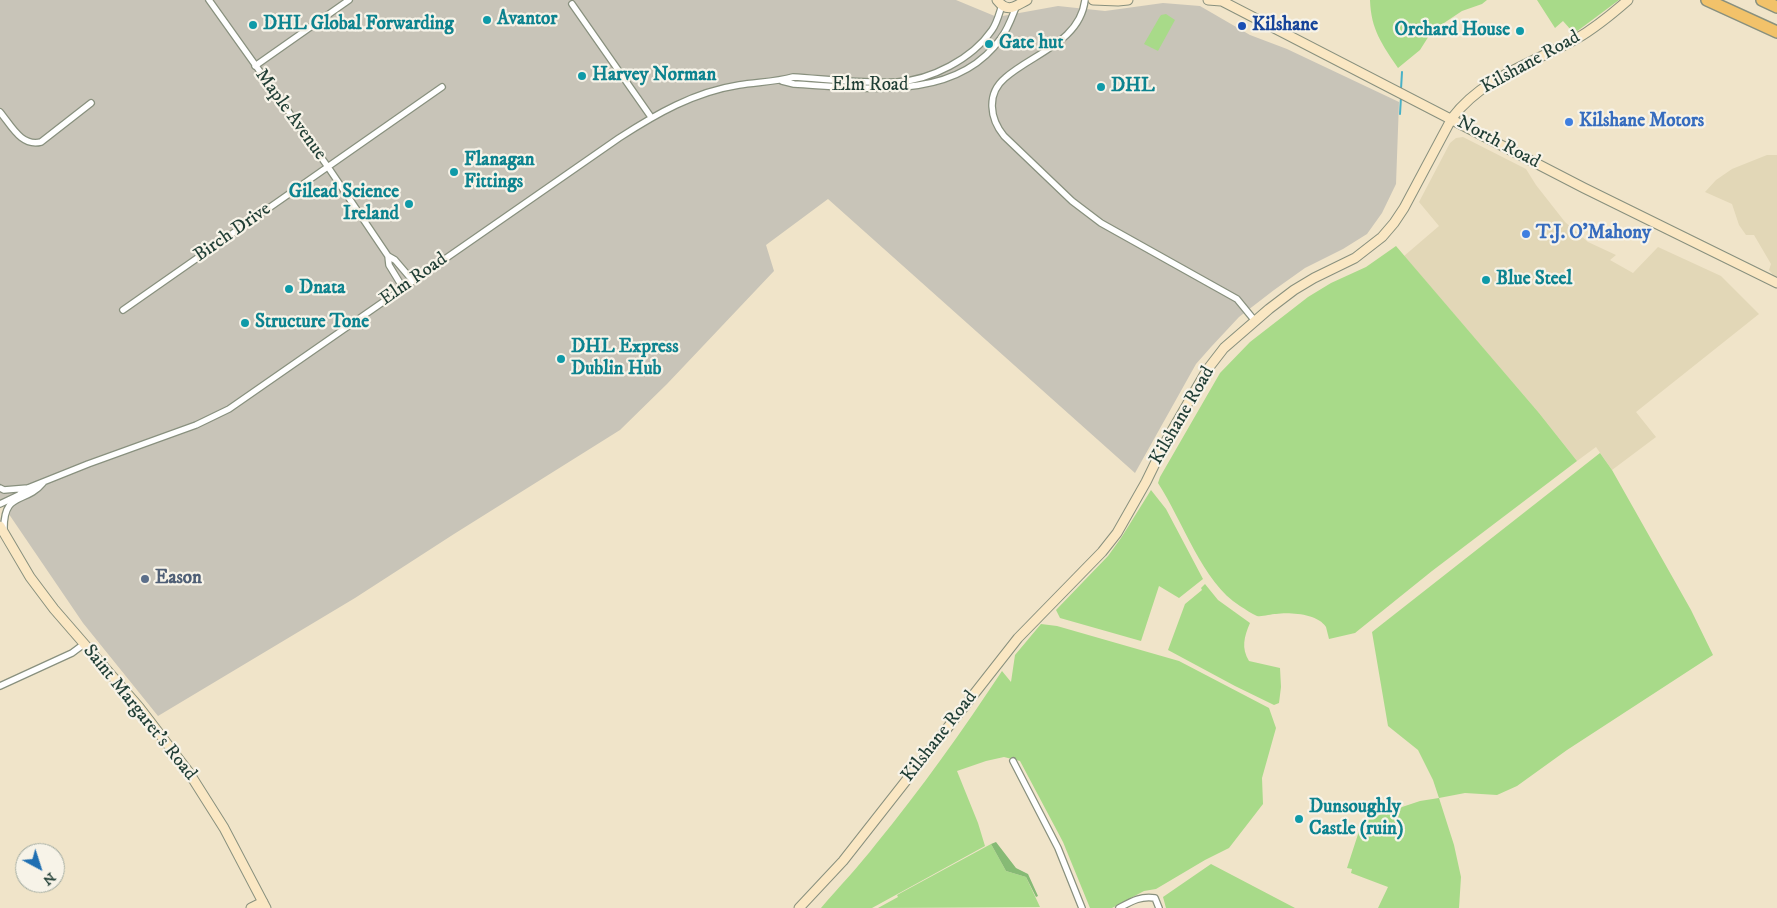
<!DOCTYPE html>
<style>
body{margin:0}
#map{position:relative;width:1777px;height:908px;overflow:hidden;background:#f0e4c9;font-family:"IM FELL DW Pica",serif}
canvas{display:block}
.north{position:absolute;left:15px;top:843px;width:50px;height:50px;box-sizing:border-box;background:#f7f3e8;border:1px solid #a1aaa0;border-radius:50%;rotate:140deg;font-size:14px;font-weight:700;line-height:20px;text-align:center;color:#1f3d34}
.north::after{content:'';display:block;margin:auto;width:18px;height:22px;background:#1f6fb2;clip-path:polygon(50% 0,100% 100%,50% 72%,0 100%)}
</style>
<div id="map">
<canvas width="1777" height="908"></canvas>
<div class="north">N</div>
</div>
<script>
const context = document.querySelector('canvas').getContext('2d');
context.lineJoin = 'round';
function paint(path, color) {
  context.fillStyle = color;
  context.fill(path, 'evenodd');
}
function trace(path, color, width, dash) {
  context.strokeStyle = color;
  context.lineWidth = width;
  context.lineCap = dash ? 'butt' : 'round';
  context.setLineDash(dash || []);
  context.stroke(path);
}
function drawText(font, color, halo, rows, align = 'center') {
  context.font = font + ' "IM FELL DW Pica",serif';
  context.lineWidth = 4.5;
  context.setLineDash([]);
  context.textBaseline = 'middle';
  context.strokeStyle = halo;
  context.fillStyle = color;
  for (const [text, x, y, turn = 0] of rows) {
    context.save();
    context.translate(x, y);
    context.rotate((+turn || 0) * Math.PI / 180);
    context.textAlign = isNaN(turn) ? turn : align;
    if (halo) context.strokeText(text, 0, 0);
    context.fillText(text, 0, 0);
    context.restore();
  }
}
const built = new Path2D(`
 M1463,137L1526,169L1536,185L1565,222L1588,242L1616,255L1610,260L1633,273L1658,247L1721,276L1759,314L1636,412L1656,437L1612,470L1596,447L1577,461L1539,413L1404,256L1439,226L1419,202L1450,143L1456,138Z
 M1767,155H1777V277L1773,275L1769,270L1771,264L1754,235H1746L1739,225L1732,204L1705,192L1716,180L1732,169Z`);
const industrial = new Path2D(`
 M0,0H956L997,17L1058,6L1105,11L1163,3L1200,6L1250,35L1287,49L1399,102L1396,184L1382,213L1367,234L1343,249L1305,268L1274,290L1239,317L1211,347L1196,364L1135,473L828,199L766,245L774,271L667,384L620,430L454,534L355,598L158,716L83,623L0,501Z`);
const green = new Path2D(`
 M1370,0H1487L1482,4L1462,11L1432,31L1420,50L1398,68C1382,44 1371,30 1370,0Z
 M1537,0H1619L1576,32L1571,30L1563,21L1555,28Z
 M1166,14L1175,20L1158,51L1144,44L1159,18L1161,15Z
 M1396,246L1539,413L1577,461L1432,571L1355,633L1329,639C1328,635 1327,631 1326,627C1318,614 1290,612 1276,614C1271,614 1262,617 1257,616C1252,614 1245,609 1240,606C1202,582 1183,521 1158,483L1160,477L1220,373L1250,342L1308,297L1331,283L1366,267Z
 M1600,453L1612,470L1691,610L1713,655L1567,750L1517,786L1497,795L1465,793L1439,798L1454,845L1461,877L1459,908H1378L1388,887L1351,873L1352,869L1347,868L1362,822L1387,812L1420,801L1439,798L1433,780L1418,750L1388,726L1372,632Z
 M1151,490L1166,509L1203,579L1179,598L1159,586L1141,641L1060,618L1056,610L1108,556L1121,538Z
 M1205,584L1218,600L1250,623C1244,637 1241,648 1249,661L1280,668L1281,687L1279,703L1274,705L1235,686L1168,650L1185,604L1202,590L1201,588Z
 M1041,624L1057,626L1179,661L1269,708L1276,728L1262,778L1263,804L1229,848L1205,860L1156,889L1144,891L1112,908H1090L1063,842L1020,761L1004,757L986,761L957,771L978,823L985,846L872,908H821C839,887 859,866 876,844C921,789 963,730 1002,671L1011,682L1015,655Z
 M991,844L1006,871L1026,877L1040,907L878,908L898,897L897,895Z
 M1211,864L1295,908H1166L1163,897Z`);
const forest = new Path2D(`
 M996,842L1016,868L1028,874L1038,896L1036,897L1026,877L1006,871L991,844Z`);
const stream = new Path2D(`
 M1401,89L1402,72
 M1400,114L1401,97`);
const street = new Path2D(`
 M209,0L328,167L388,256L395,260L413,281
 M1085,0C1080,42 1032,54 1005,78C986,94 990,119 1004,136L1072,201L1101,223L1237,299L1255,321
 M572,4L651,117
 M255,66L349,0
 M782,81L794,84C862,88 956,103 1001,38C1008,29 1012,17 1016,7
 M0,112C11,125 21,147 41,142L91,103
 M388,256L389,265L403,288
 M123,310L442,87
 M0,488L4,490L28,488L88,464L196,425L229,409L619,138C656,114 694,92 739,85C757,82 775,82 793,77C825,79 865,84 897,82C931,80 972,59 992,30C997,23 999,14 1002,5
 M0,504L19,495L28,488
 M4,531C3,490 25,505 43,483
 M0,686L72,653L84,644
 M1013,761L1058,848L1082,908
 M1119,908C1132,901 1140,896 1155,898L1159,908`);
const secondary = new Path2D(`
 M997,0C1008,14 1015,6 1027,0
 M1093,0L1118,1L1128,0
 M1208,0L1221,1
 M1220,0L1584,188L1777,283
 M0,526L30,577L54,609L139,707L188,771L224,828L266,908
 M251,908L263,902
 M799,908L843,861L1018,638L1102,552L1117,533L1146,482L1166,441L1207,370L1224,348L1269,309L1294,290L1314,278L1355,258L1382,237L1394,223L1404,208L1452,118C1483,77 1533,63 1576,39C1595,28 1612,14 1628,0`);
const highway = new Path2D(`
 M1707,0L1777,32
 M1762,0L1777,7`);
const markers = [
 [487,20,5,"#0f9aa8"],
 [253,25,5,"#0f9aa8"],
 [1242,26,5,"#1a4fb4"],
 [1520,31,5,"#0f9aa8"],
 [989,44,5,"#0f9aa8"],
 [582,76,5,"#0f9aa8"],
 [1101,87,5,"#0f9aa8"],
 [1569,122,5,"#3f7fe0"],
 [454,172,5,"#0f9aa8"],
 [409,204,5,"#0f9aa8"],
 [1526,234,5,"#3f7fe0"],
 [1486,280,5,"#0f9aa8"],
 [289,289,5,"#0f9aa8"],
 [245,323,5,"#0f9aa8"],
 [561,359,5,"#0f9aa8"],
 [145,579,5,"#5c6f8a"],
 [1299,819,5,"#0f9aa8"]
];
const cultureNames = [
 ["Avantor",497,20],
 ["DHL Global Forwarding",263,25],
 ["Orchard House",1510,31,"right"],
 ["Gate hut",999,44],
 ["Harvey Norman",592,76],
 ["DHL",1111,87],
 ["Flanagan",464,161],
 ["Fittings",464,183],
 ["Gilead Science",399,193,"right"],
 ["Ireland",399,215,"right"],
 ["Blue Steel",1496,280],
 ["Dnata",299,289],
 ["Structure Tone",255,323],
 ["DHL Express",571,348],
 ["Dublin Hub",571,370],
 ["Dunsoughly",1309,808],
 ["Castle (ruin)",1309,830]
];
const transitNames = [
 ["Kilshane",1252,26]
];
const streetNames = [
 ["Kilshane Road",1531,63,-29],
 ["Elm Road",870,86],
 ["Maple Avenue",290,115,54],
 ["North Road",1498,143,28],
 ["Birch Drive",233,233,-35],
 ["Elm Road",414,280,-35],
 ["Kilshane Road",1183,416,-60],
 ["Saint Margaret's Road",139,713,51],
 ["Kilshane Road",940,737,-52]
];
const shopNames = [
 ["Kilshane Motors",1579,122],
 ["T.J. O'Mahony",1536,234]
];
const serviceNames = [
 ["Eason",155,579]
];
paint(built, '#e2d7b7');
paint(industrial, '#c8c4b8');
paint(green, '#a8da89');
paint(forest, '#86ba75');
trace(stream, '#48b1c7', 2);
trace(street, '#88907e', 8);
trace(secondary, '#88907e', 11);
trace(highway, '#88907e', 14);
trace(street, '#fff', 5.5);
trace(secondary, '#fae7c3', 9);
trace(highway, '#f2c26a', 11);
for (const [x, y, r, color] of markers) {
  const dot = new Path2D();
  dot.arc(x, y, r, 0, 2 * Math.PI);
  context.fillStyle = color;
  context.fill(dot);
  trace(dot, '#f7f3e8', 2);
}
drawText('bold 19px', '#0d838f', '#f7f3e8', cultureNames, 'left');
drawText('bold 19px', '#164399', '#f7f3e8', transitNames, 'left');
drawText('19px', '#1f3d34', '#f7f3e8', streetNames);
drawText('bold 19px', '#366cbe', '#f7f3e8', shopNames, 'left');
drawText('bold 19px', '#4e5e75', '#f7f3e8', serviceNames, 'left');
</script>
